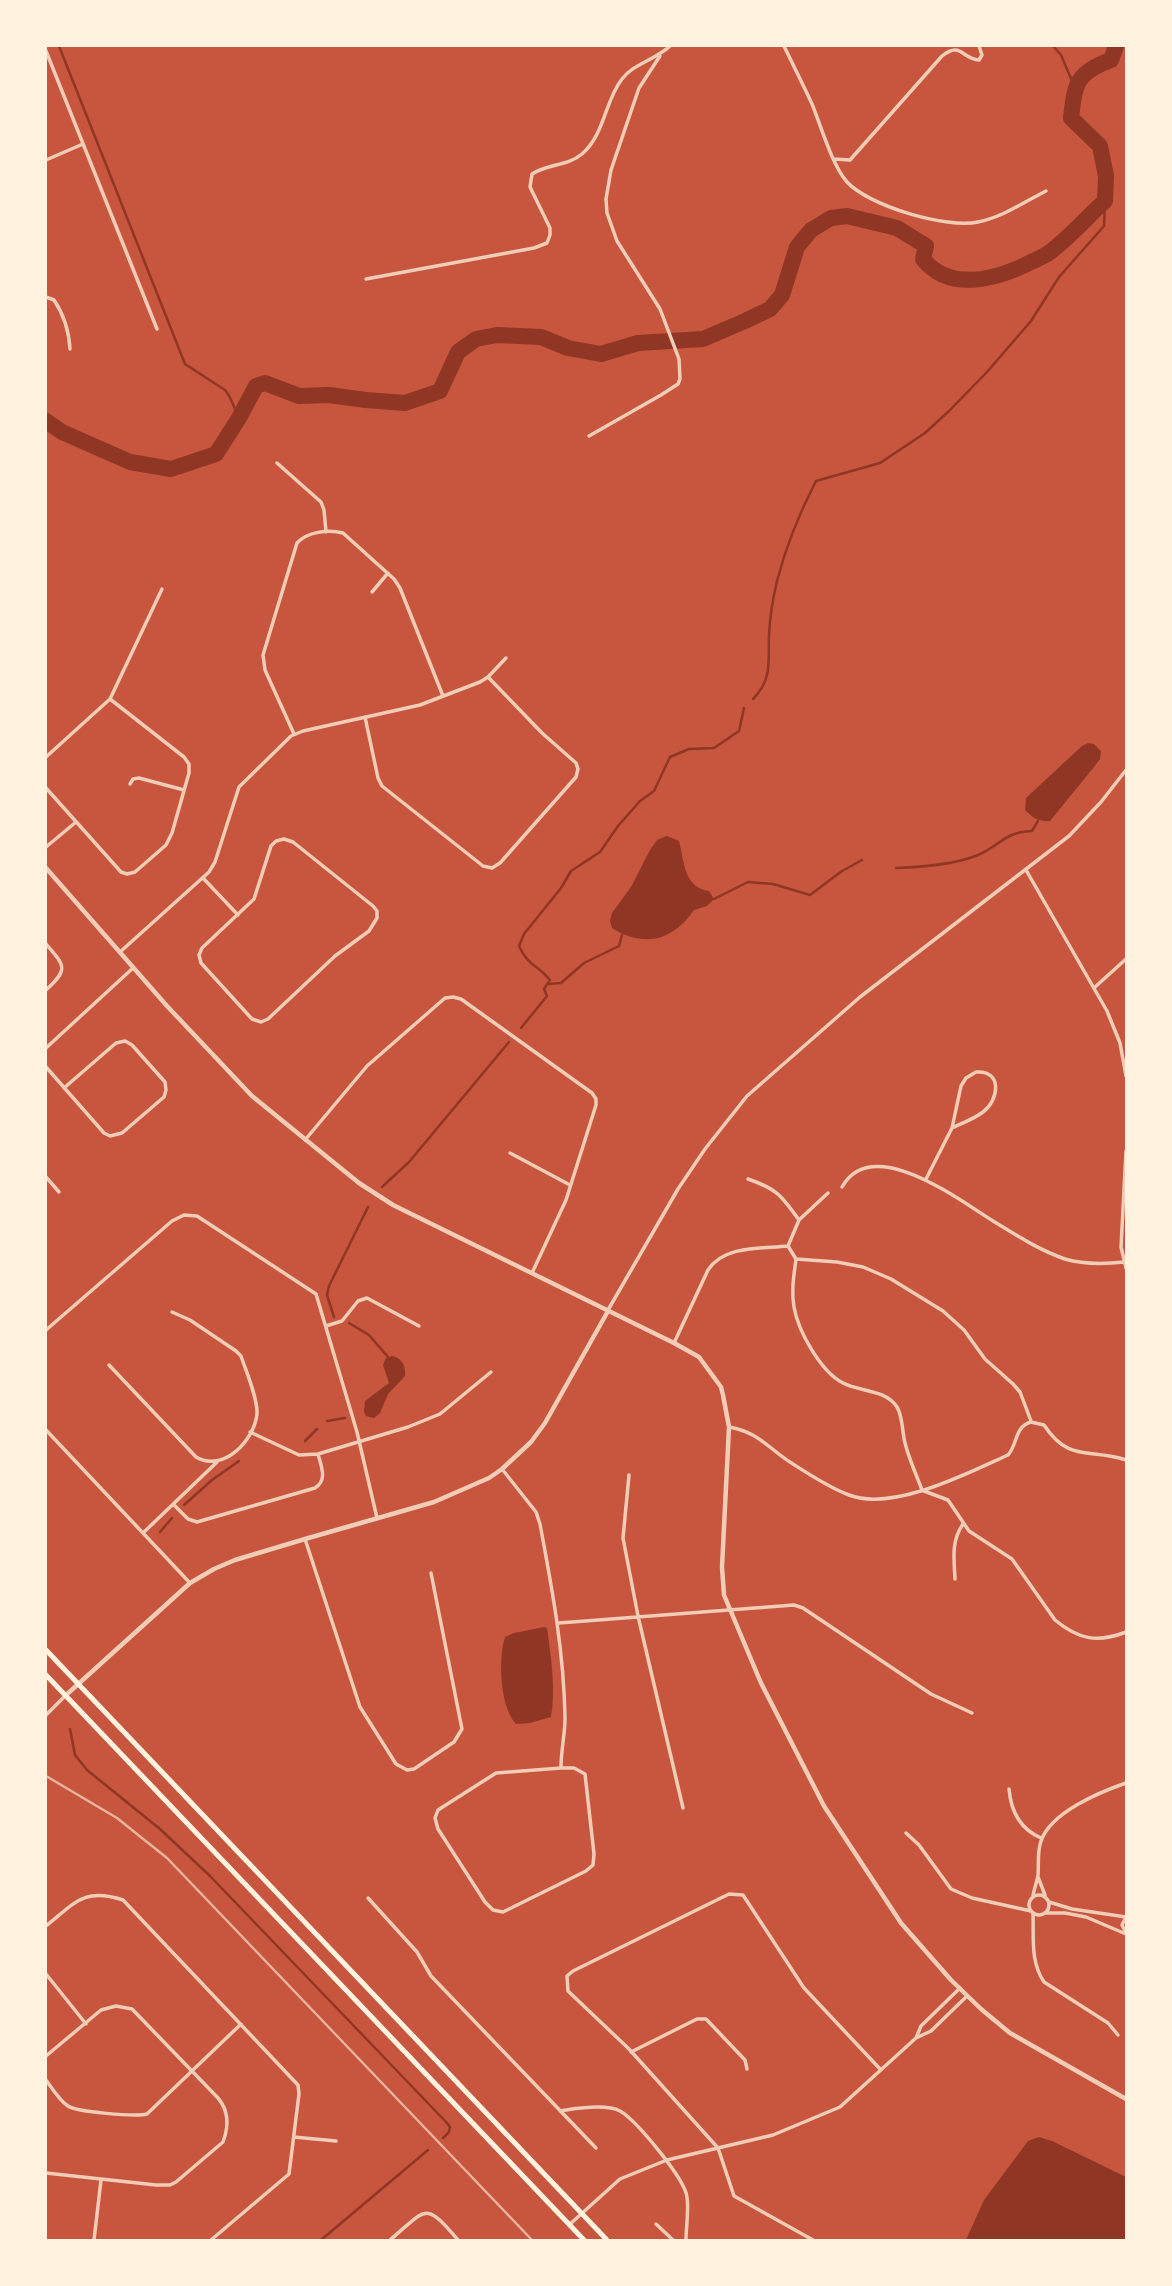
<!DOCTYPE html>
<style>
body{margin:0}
#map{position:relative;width:1172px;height:2286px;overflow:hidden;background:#c8553d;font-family:Spectral,serif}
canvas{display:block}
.frame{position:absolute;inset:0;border:47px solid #fff3e0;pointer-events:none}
</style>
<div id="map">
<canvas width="1172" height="2286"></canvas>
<div class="frame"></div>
</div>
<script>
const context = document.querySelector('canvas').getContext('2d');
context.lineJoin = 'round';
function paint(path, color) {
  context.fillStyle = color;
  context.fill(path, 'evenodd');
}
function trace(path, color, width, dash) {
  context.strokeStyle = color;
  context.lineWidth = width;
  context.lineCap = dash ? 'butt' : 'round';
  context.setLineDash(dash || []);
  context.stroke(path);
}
const water = new Path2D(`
 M1088,743L1094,744L1101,751L1100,759L1094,767L1050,821C1038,821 1034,819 1025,810L1026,798L1082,746Z
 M667,836L679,841C684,861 684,888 709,891L714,899L707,906L694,910C673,941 644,948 612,928L610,921L612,913L631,887L650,850L657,840Z
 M392,1356C402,1358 406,1366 405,1376L388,1394L380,1413L374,1418L366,1416L364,1412L365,1401L389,1383L383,1365L386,1358Z
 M544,1627L547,1628C551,1657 556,1689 551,1717L530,1723L516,1724C500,1707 498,1659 505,1637L514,1633Z
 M1039,2137L1052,2141L1126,2177V2240H966L984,2200L1028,2141Z`);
const stream = new Path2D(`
 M59,46L185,364L225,390C232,398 234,409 239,418
 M1053,46L1061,55L1075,88
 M753,699C773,679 768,660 769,634C770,616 773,598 777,581C786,546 800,512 816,481L880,463L925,433L949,411L987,372L1031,321L1059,277L1104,226L1105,201
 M896,868C921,867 955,865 978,855C1000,846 1004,832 1032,831L1038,821
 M714,899L748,882L773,884L810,895L842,871L862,860
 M548,984L561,983L584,963L619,946L622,935
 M521,1028L547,996L544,989L550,980C537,964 528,966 519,946L524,934L561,888L571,871L600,852L618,826L640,801L654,791L670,757L689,749L714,748L739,731L744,708
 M382,1187L409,1162L509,1042
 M334,1317L327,1295L329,1286L368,1207
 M349,1323L369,1335L388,1357
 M327,1421L345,1418
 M305,1441L317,1429
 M184,1505L212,1480L239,1461
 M160,1532L172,1518
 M70,1729L75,1755L87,1770L160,1829L210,1876L447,2123L450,2127L449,2132L443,2138
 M321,2240L428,2150`);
const river = new Path2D(`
 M46,421L62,432L130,462L171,469L216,454L239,418L256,386L265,383L299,396L329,395L366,400L405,403L440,391L458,352L476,339L497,335L541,337L568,348L601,354L638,343L703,339L745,321L770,309L782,295L797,247L811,230L831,218L847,216L897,228L926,246L923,259C950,293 998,279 1031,262C1038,259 1045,256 1050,252C1070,237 1087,217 1105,201L1106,176L1100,146L1071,118C1075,83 1076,73 1111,60L1116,46`);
const minor = new Path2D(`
 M784,46C793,65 803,84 812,104C821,126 832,165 847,182C869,206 947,229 978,222C1003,217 1024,202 1046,191
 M46,51L157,329
 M834,159L850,160L942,56C961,41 962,59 979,60L982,55L979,46
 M46,160L83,144
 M366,279L534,248L547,243L550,235V228L530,187L532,174C547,164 568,166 582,154C605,134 605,100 622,79C633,64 655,60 670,46
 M46,297L54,300C64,315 69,331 70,349
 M589,436L661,395L678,384L680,379L679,359L660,309L617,241L607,213L606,199L611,170L639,88L660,56
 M277,463L321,502L324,510L326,532
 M372,592L388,573
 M365,717L378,778L382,786L483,866L492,868L500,863L576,777L578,769L576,763L542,733L488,677
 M294,734L265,670L263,655L297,543C307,532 328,529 343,533L394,579L400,588L443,696
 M46,757L110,699L162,589
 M130,784L133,779L139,778L184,790
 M46,788L121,872L127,874L135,872L166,845L172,833L189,773V764L184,757L110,699
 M284,839L293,842L373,906L377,911V918L369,931L335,956L268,1019L261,1022L252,1019L201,963L199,955L202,948L254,899L271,846L276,841Z
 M46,847L76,822
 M1026,870L1107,1011L1120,1043L1126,1076
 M203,878L238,915
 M46,944C65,966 69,969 46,990
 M120,952L209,872L215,862L239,787L291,736L303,731L420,705L480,682L488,677L506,658
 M1095,987L1126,959
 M46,1048L133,968
 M46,1067L104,1133L110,1136L122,1133L164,1097L166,1090L165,1082L132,1045L125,1041L116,1043L64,1088
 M305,1140L367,1066L445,998L453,997L461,999L592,1093L596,1099V1105L566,1200L532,1273
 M1126,1151L1121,1247L1126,1268
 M510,1153L570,1185
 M46,1177L59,1192
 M748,1179C777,1189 781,1195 799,1220
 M926,1179L952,1128L961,1086L966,1078L976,1072C1003,1070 999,1100 983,1112C974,1119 962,1123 952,1128
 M842,1187C872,1133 959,1200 993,1221C1016,1235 1039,1250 1065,1259C1082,1264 1106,1264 1124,1262
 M796,1259L837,1262L863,1267L891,1279L943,1311L964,1330L985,1359L1013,1384L1020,1392L1031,1421
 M796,1259C794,1275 791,1291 794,1307C798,1331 821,1372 843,1383C860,1392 885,1389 897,1407C903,1417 902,1432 905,1443C909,1459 916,1474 922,1490
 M796,1259L788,1246L799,1220L828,1193
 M608,1310L678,1189L705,1149L747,1096L860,997L1069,836L1101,802L1126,770
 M326,1326L342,1321L358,1301L367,1298L419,1326
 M46,1330L172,1221L184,1215L197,1216L316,1294L357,1432L377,1518
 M674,1343L708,1270C724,1245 761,1249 788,1246
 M109,1365L196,1457C223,1473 254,1441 257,1414C258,1399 246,1371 241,1356L236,1351L190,1320L172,1312
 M1031,1422L1044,1425C1069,1463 1089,1448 1126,1460
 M729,1427C761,1433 767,1448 793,1464C810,1475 830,1488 849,1495C893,1512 968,1473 1008,1455C1018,1444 1014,1427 1031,1422
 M46,1430L190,1583
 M250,1432L299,1455L318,1454L408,1427L440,1414L491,1372
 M502,1469L536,1512L540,1524C552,1588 564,1652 565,1718C565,1735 561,1750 561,1767
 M629,1475L623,1538L638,1616L683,1808
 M924,1491L948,1500L969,1531L1012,1559L1055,1620C1079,1640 1098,1643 1126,1632
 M173,1504L188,1519L197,1522L315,1488C328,1480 321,1466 318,1454
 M143,1533L217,1462
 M305,1539L360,1707L396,1764L407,1770L414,1769L454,1742L462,1729L431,1573
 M955,1579C954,1559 951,1541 963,1524
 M559,1623L794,1605L803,1608L931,1694L972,1713
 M46,1715L65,1696
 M561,1768H574L585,1774L594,1854L593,1865L586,1871L503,1912L493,1910L485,1902L438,1829L435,1818L438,1810L496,1773Z
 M1009,1789C1011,1812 1020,1829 1041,1838
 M906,1833L919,1845L951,1889L972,1898L1031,1911
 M1038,1877L1045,1895
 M1029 1905a10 10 0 1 1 20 0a10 10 0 1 1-20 0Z
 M1033,1896C1034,1889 1037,1882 1038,1875C1039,1863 1037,1852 1041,1841C1051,1812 1100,1792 1126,1783
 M368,1898L417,1952L431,1976L596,2148
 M1049,1902L1072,1909L1126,1917
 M1033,1913C1034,1938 1030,1961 1044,1982L1108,2023L1118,2035
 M1046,1913H1065L1086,1917L1126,1934
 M46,1926C75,1903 84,1887 123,1900L298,2085L299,2094L289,2174L211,2240
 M1126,1933L1122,1925L1126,1917
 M46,1974L86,2024
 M916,2038L921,2026L960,1988
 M631,2052L697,2019H706L745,2060L747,2069
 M46,2056L101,2010L116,2006L132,2009L218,2098C229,2111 229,2126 223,2142L176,2182L170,2185H156L46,2173
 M46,2080C52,2088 59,2100 68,2106C77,2112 135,2117 147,2114L241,2024
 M560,2111C575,2108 607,2104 620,2111C636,2120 685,2179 687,2197C689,2210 686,2227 686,2240
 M294,2137L336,2141
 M656,2224L673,2240
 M569,2225L620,2179L667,2160L773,2135L840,2107L916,2038L931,2031L967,1996
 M94,2240L101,2180
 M390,2240C427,2209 424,2200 458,2240
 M813,2240L734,2196L718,2148L629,2049L568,1991L567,1976L573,1971L729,1894L743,1895L804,1988L881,2070`);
const tertiary = new Path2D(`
 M46,868L167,1006L252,1096L359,1183L393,1205L674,1343L699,1357L721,1387L723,1395L729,1427L722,1567L724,1595L761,1683L824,1806L901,1923L951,1980L981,2009L1010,2033L1126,2099
 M65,1696L190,1583L214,1569L235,1560L305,1539L434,1502L489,1478L502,1469L531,1442L545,1423L608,1311`);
const secondary = new Path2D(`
 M46,1650L607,2240
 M46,1675L584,2240`);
const rail = new Path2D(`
 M46,1776L117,1818L167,1858L532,2240`);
paint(water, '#8f3625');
trace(stream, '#8f3625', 2.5);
trace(river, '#8f3625', 16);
trace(minor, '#f1ccb7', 3.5);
trace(tertiary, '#f1ccb7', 4.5);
trace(secondary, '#fff3e0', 5);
trace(rail, '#e9b49f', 2.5);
</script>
